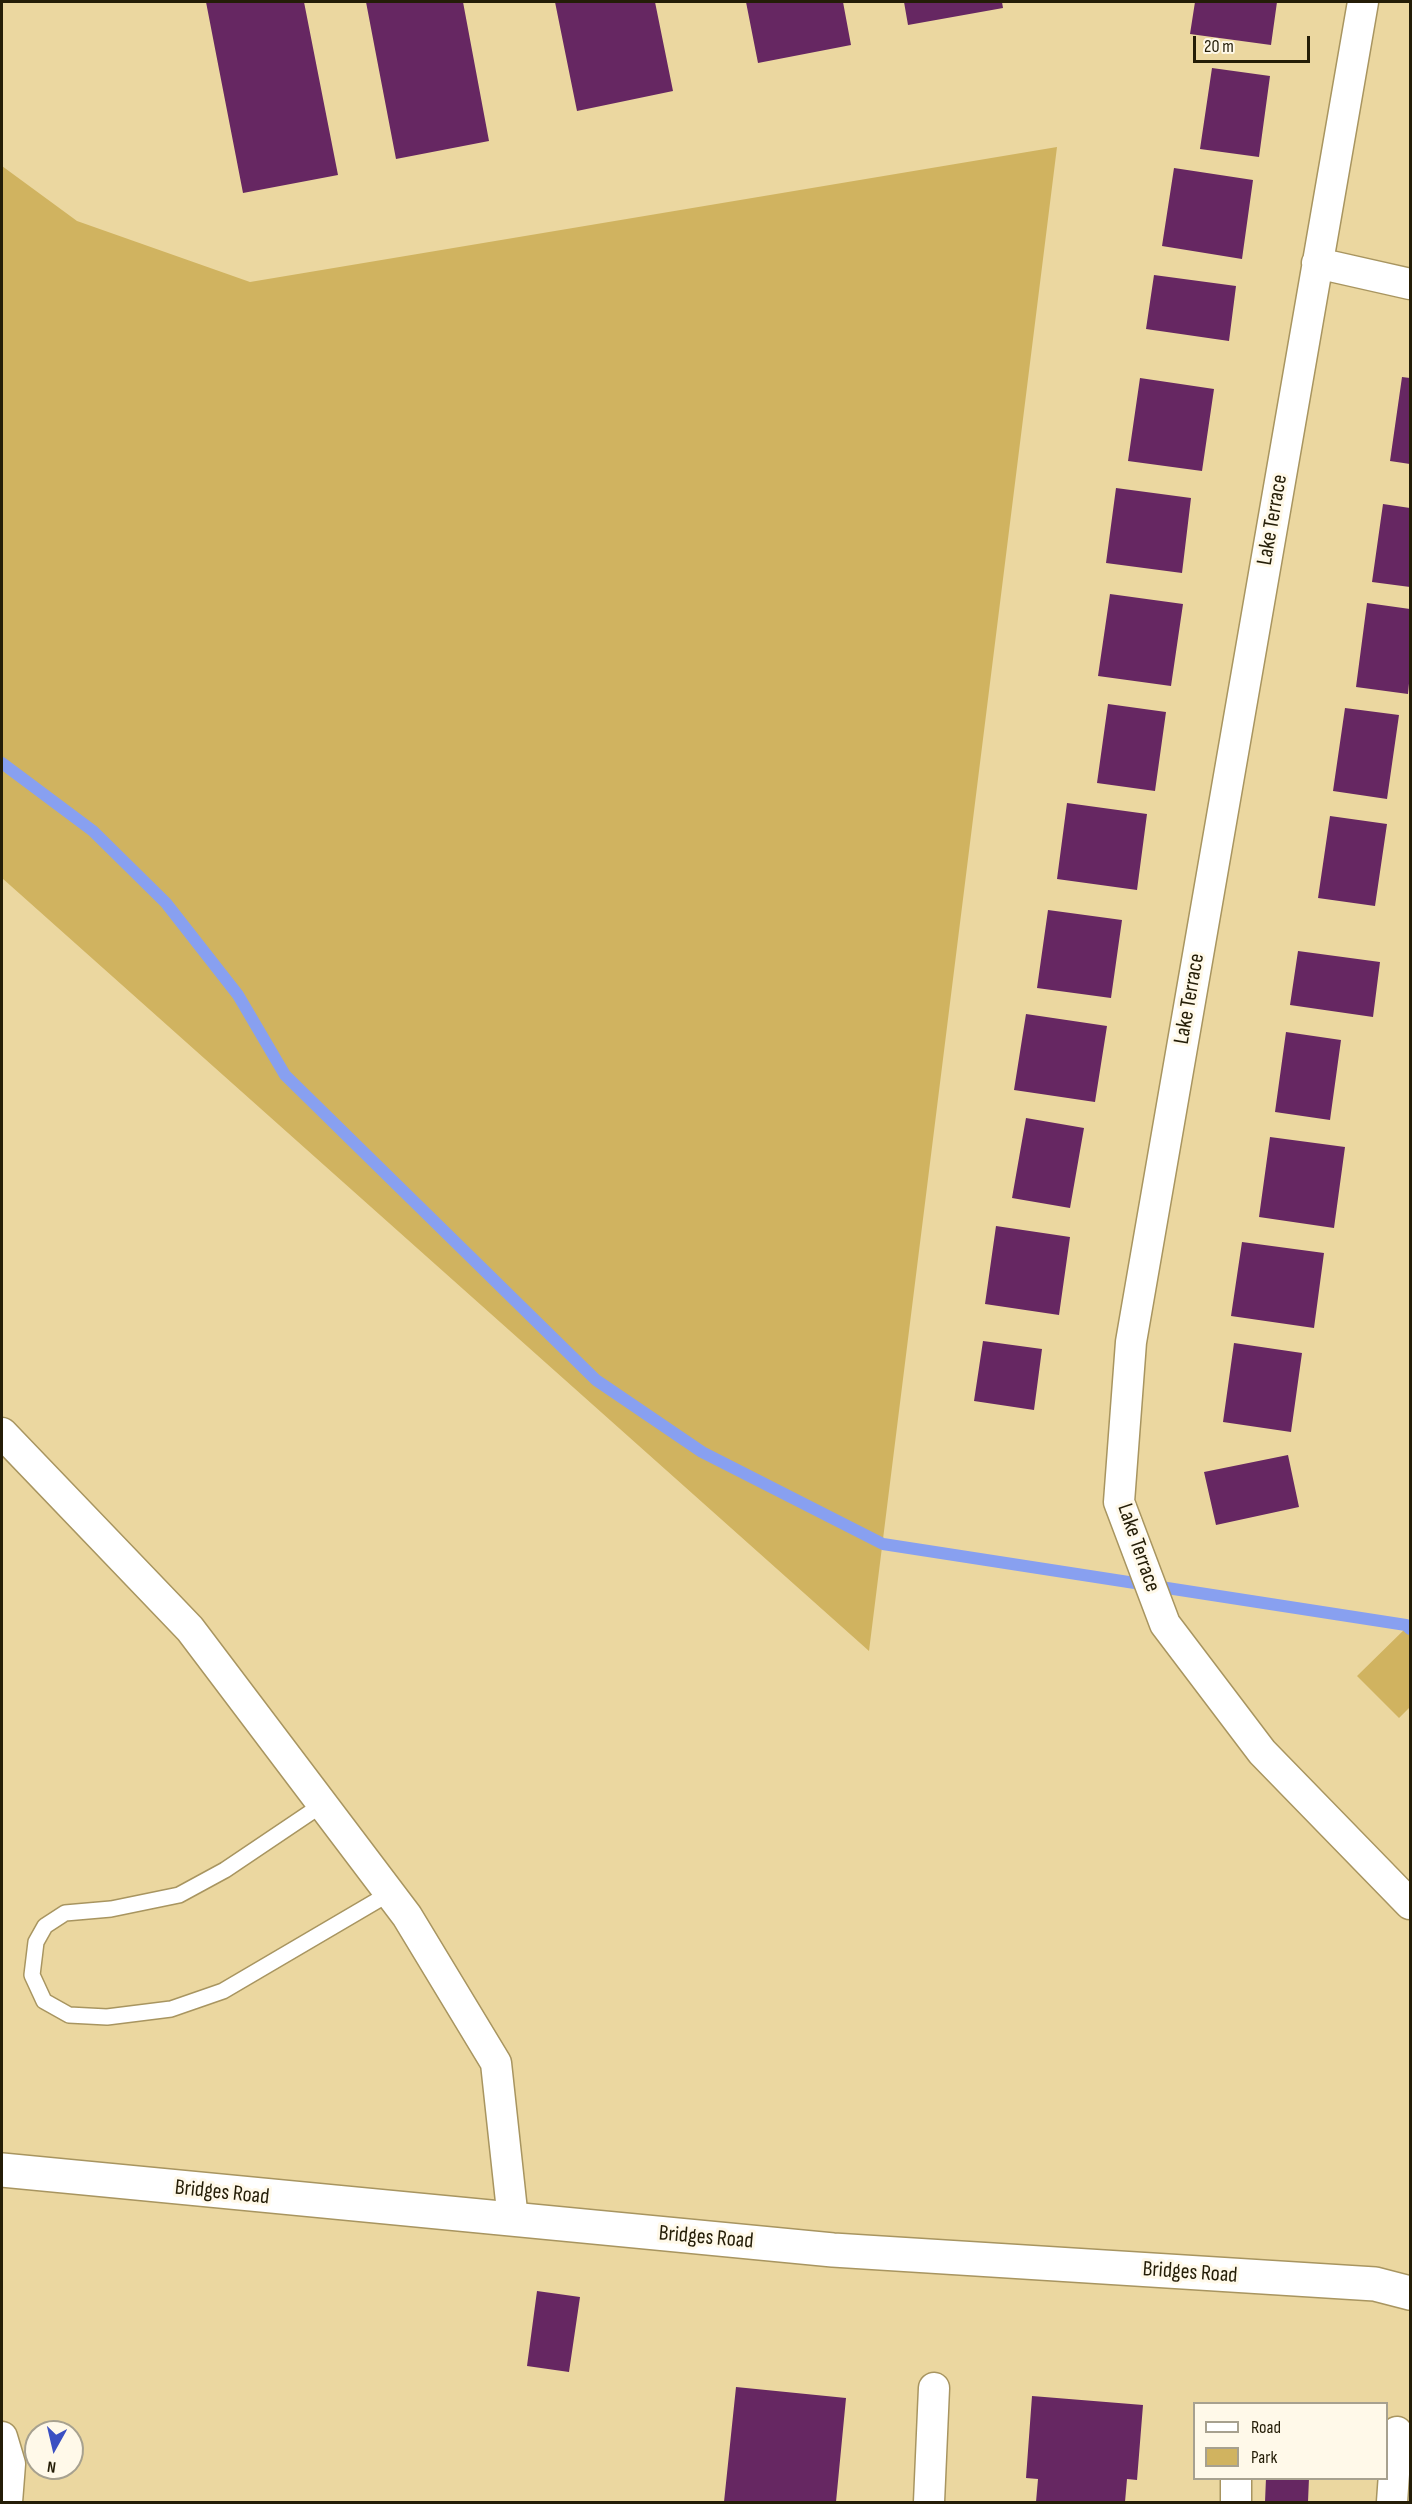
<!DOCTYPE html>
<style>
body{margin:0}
#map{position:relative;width:1412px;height:2504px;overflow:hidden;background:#ebd7a0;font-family:"Sofia Sans Condensed",sans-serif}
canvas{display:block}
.frame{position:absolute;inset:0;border:3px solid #241d07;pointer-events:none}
.legend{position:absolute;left:1193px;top:2402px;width:195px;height:78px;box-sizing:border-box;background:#fff9e9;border:2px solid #a7a18f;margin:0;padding:8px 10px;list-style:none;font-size:18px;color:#241d07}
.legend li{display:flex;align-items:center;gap:12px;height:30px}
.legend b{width:30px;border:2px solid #a7a18f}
.north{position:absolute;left:24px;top:2420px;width:60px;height:60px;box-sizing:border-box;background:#fff9e9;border:2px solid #a7a18f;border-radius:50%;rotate:188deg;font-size:16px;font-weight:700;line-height:24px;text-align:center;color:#241d07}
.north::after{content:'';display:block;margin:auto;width:21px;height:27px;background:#3b50c2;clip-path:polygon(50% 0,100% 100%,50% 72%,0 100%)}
.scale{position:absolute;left:1193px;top:36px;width:117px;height:27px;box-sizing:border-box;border:3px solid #241d07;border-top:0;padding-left:8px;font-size:18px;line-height:21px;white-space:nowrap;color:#241d07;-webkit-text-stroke:4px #fff9e9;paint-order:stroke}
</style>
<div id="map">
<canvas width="1412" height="2504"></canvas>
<div class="frame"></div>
<ul class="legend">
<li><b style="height:8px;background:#fff"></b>Road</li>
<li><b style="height:16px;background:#d0b360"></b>Park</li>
</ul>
<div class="north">N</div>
<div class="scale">20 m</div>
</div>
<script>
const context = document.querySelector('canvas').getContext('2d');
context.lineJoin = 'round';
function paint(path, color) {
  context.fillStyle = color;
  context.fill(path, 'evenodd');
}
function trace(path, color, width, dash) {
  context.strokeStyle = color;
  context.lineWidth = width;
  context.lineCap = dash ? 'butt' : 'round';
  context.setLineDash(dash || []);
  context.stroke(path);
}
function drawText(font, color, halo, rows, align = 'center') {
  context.font = font + ' "Sofia Sans Condensed",sans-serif';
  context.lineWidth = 6;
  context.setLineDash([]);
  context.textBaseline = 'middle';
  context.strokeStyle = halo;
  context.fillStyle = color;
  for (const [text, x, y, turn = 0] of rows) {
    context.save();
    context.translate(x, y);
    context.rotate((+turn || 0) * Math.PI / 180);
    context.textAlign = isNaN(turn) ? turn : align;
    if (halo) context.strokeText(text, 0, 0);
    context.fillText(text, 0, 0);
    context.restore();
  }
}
const green = new Path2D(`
 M1057,147L869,1651L2,878V166L77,221L250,282Z
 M1410,1624V1707L1399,1718L1357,1676Z`);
const stream = new Path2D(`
 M2,763L93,831L166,903L238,995L285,1075L596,1380L702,1452L883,1544L1406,1625L1410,1629`);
const building = new Path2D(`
 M206,2H304L338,175L243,193Z
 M366,2H463L489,141L396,159Z
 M555,2H655L673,91L577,111Z
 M746,2H843L851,45L758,63Z
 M904,2H1002L1003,8L908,25Z
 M1195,2H1277L1271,45L1190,34Z
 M1212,68L1270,76L1259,157L1200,149Z
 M1174,168L1253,180L1242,259L1162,246Z
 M1154,275L1236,286L1229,341L1146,329Z
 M1402,377L1410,378V464L1390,461Z
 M1140,378L1214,389L1202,471L1128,461Z
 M1116,488L1191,498L1182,573L1106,563Z
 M1383,504L1410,508V587L1372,582Z
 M1110,594L1183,604L1171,686L1098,676Z
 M1367,603L1410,609V673L1408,694L1356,687Z
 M1108,704L1166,712L1155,791L1097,783Z
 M1345,708L1399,715L1387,799L1333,791Z
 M1067,803L1147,814L1137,890L1057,879Z
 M1330,816L1387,824L1375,906L1318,898Z
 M1048,910L1122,920L1111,998L1037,988Z
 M1298,951L1380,962L1373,1017L1290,1005Z
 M1026,1014L1107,1026L1095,1102L1014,1090Z
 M1286,1032L1341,1040L1330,1120L1275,1112Z
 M1026,1118L1084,1128L1070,1208L1012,1198Z
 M1270,1137L1345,1147L1334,1228L1259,1217Z
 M996,1226L1070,1237L1059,1315L985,1304Z
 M1242,1242L1324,1253L1314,1328L1231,1316Z
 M983,1341L1042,1349L1034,1410L974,1401Z
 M1234,1343L1302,1353L1291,1432L1223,1422Z
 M1288,1455L1299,1507L1216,1525L1204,1472Z
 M537,2291L580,2297L569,2372L527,2366Z
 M736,2387L846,2398L836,2502H724Z
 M1032,2396L1143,2405L1137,2480L1127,2479L1125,2502H1036L1038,2479L1026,2478Z
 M1266,2478H1309L1308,2502H1265Z`);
const service = new Path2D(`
 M323,1804L225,1870L179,1895L111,1909L65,1913L45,1926L36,1942L32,1975L44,2001L69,2015L107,2017L171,2009L223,1991L390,1893`);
const minor = new Path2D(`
 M1363,2L1131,1342L1119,1502L1165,1624L1262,1752L1410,1904
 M1317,263L1410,284
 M2,1433L190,1629L407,1916L496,2063L513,2220
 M2,2437L10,2464L7,2502
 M929,2502L934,2388
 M1236,2502V2478
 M1392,2502L1397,2432`);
const tertiary = new Path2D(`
 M2,2170L833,2250L1375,2284L1410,2293`);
const streetNames = [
 ["Lake Terrace",1273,520,-80],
 ["Lake Terrace",1190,999,-80],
 ["Lake Terrace",1138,1548,71],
 ["Bridges Road",222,2193,6],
 ["Bridges Road",706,2238,5],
 ["Bridges Road",1190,2273,4]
];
paint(green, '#d0b360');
trace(stream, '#88a0f0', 12);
paint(building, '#662762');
trace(service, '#a89560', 18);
trace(minor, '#a89560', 33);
trace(tertiary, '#a89560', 36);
trace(service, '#fff', 15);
trace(minor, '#fff', 30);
trace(tertiary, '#fff', 33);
drawText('22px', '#241d07', '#fff9e9', streetNames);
</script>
